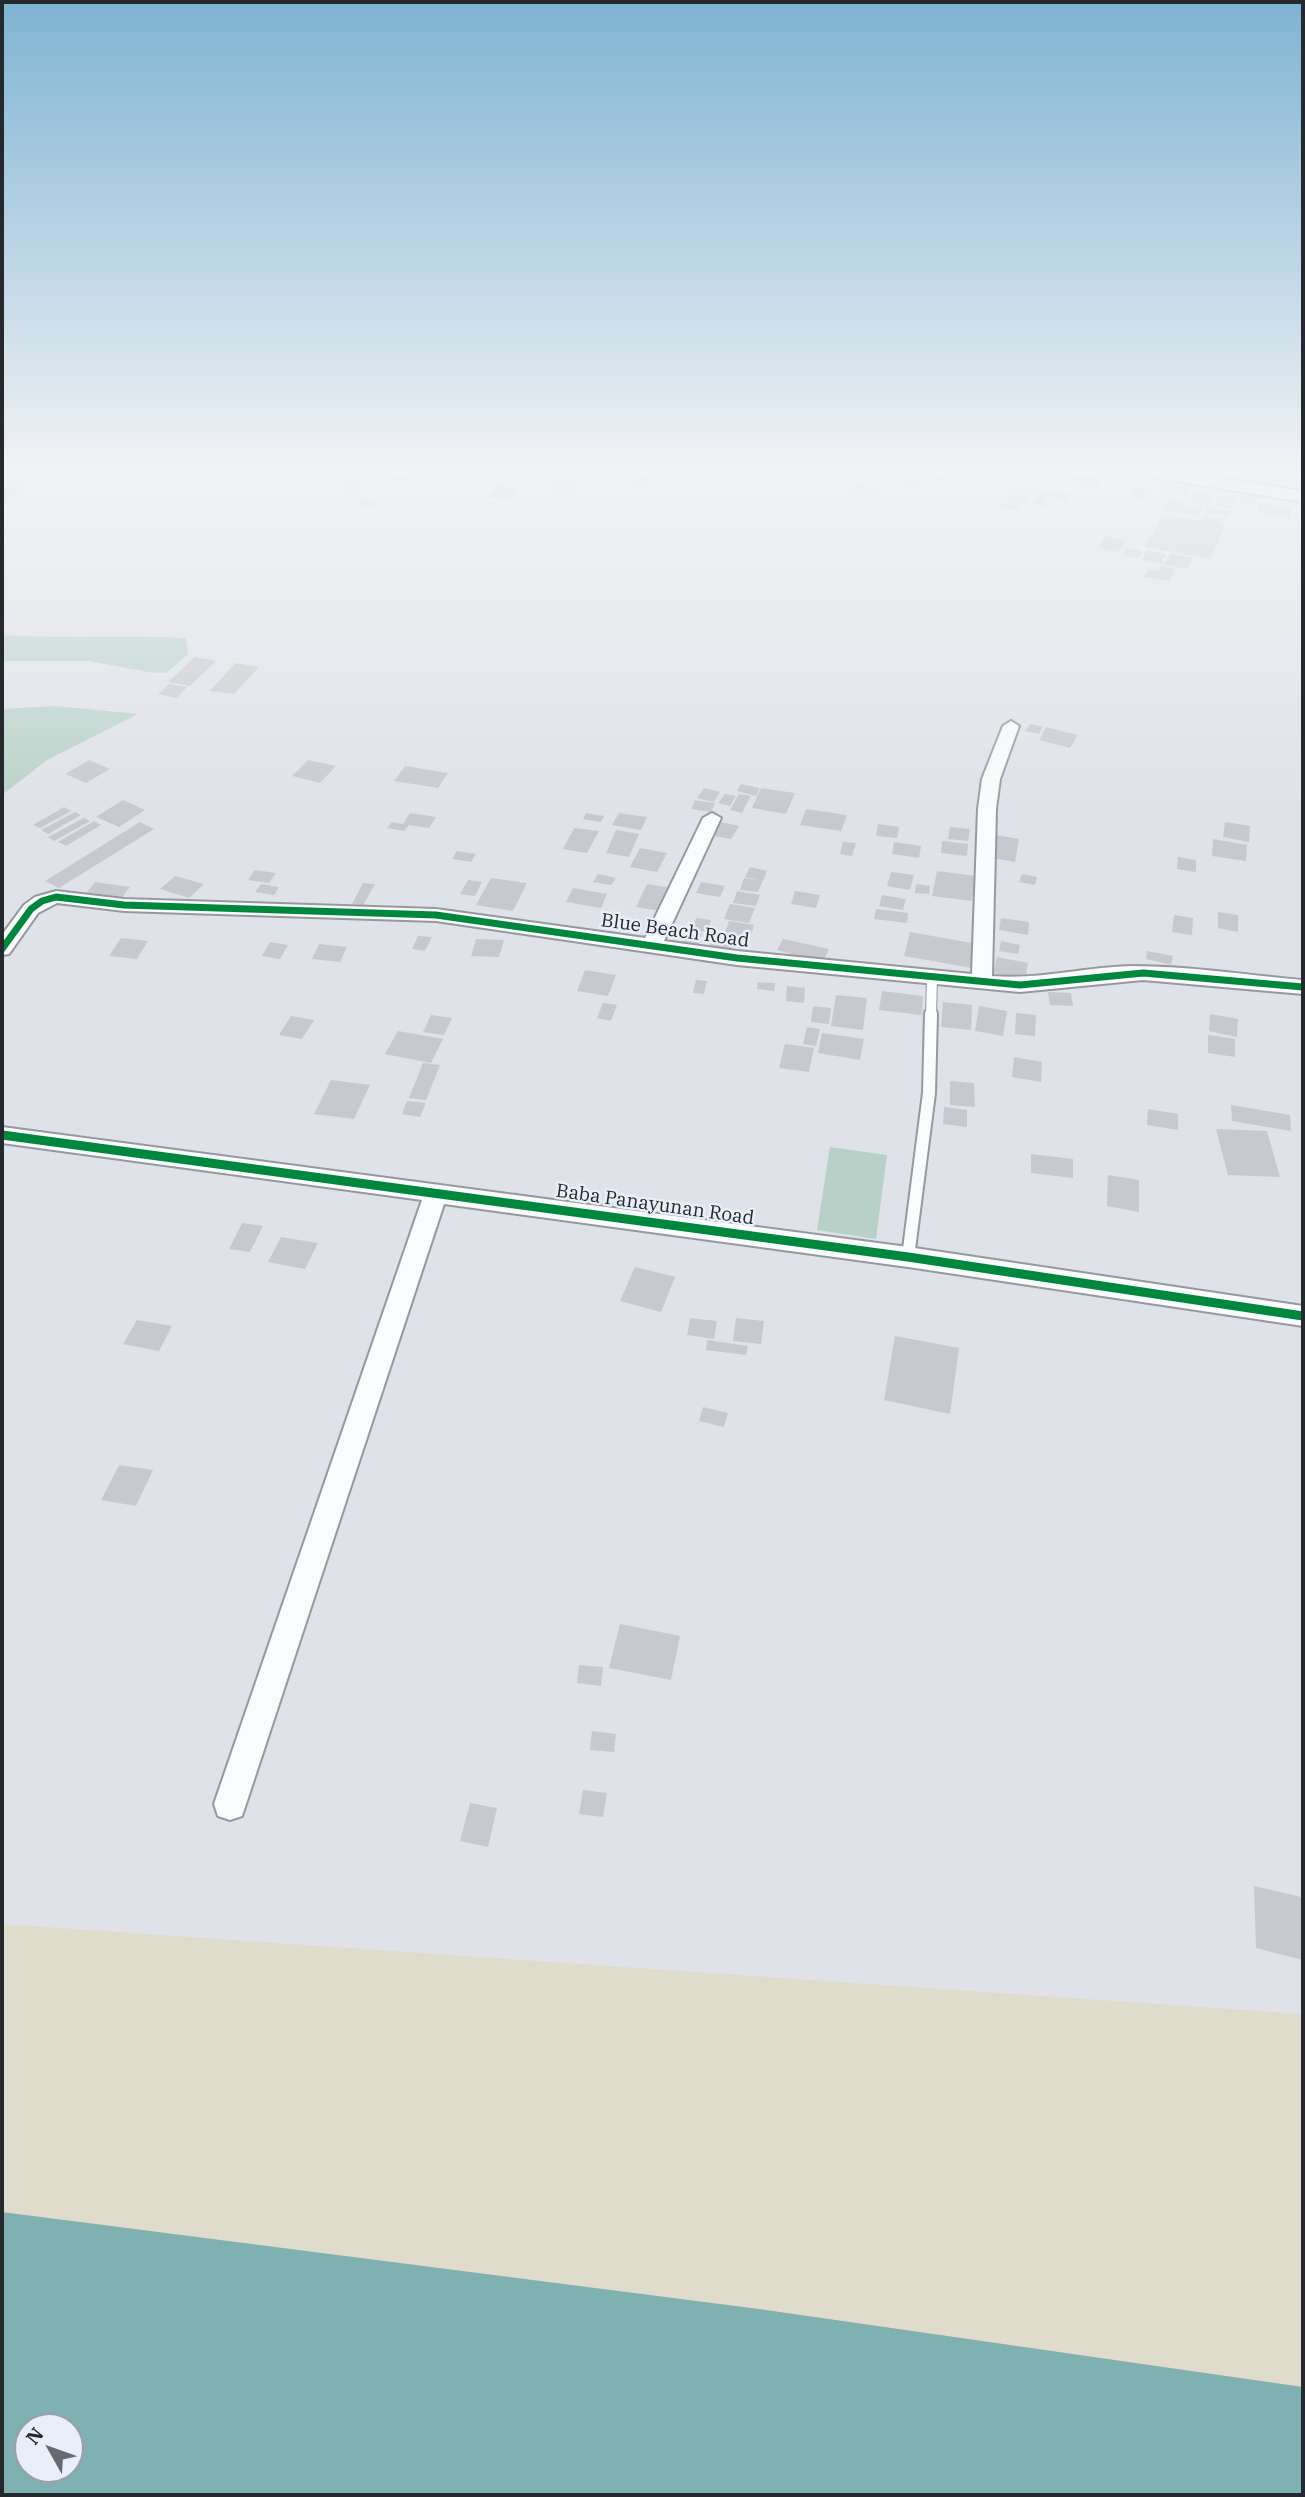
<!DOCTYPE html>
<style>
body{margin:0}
#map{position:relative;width:1305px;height:2497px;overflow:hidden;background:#dfe2e8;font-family:"IBM Plex Serif",serif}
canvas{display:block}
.frame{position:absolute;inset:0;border:4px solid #25282c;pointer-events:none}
.north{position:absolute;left:14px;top:2413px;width:70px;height:70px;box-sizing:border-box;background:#e8effa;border:2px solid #9a9fa8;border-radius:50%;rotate:310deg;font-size:19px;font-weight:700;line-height:28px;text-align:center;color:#25282c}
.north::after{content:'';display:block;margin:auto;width:24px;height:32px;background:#66696e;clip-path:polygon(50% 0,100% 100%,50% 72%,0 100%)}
</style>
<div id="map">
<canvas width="1305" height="2497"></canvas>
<div class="frame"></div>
<div class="north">N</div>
</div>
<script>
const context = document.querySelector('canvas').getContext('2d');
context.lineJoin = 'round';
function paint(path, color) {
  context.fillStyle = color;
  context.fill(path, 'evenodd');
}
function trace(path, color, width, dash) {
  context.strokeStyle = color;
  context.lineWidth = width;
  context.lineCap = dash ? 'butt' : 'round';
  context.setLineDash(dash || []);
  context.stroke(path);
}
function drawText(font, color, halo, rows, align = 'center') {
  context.font = font + ' "IBM Plex Serif",serif';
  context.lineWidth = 5;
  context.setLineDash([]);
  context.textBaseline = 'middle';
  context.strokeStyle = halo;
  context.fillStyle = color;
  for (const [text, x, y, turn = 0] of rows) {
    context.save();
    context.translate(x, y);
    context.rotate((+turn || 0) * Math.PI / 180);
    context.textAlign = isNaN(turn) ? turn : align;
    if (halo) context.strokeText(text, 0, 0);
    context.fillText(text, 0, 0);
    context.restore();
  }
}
const green = new Path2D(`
 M2,472H45L2,504Z
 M2,635C63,639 124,635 186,638L188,654L166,673L148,672L89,661H2Z
 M56,706L138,714L47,760L2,795V709Z
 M830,1147L887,1155L876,1239L817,1230Z`);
const sand = new Path2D(`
 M2,1924L1303,2014V2388L2,2212Z`);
const water = new Path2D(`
 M2,2212L759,2309L1303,2387V2495H2ZM28,2427H70V2469H28Z`);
const building = new Path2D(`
 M197,472H198L209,476L198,481L186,477Z
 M441,472H458L450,480L435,478Z
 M461,472H468L482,474L470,485L451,481Z
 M637,474L653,476L647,485L631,484Z
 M932,474L950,477L945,485L927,482Z
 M1074,474L1102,479L1098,488L1070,483Z
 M394,475L412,478L405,484L387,481Z
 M904,477L925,480L919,488L898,484Z
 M557,480L579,483L572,492L550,489Z
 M346,481L365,485L357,491L337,487Z
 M855,483L878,488L868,496L845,491Z
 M1163,483L1183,486L1192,487L1188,496L1159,491Z
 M497,484L521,487L511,500L487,497Z
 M1018,485L1035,489L1029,497L1012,494Z
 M1136,486L1154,489L1149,500L1131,497Z
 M1041,490L1050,491L1044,500L1048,501L1045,506L1031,504Z
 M1053,492L1070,495L1066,502L1048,498Z
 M1194,492L1214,496L1209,506L1189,503Z
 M1218,494L1237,497L1232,509L1213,506Z
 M1244,494L1258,497L1252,506L1237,503Z
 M1009,495L1031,499L1027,504L1005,501Z
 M361,498L378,500L371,507L355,506Z
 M1168,498L1186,501L1183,510L1186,504L1204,507L1199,517L1162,510Z
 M1002,502L1020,505L1017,511L998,508Z
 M1259,503L1292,509L1290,518L1256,513Z
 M1208,507L1232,511L1229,517L1205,513Z
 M1163,514L1202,521L1205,516L1223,519L1221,524L1226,525L1210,559L1145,547Z
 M1106,536L1125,540L1118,552L1098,548Z
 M1126,548L1142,551L1139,558L1123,555Z
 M1147,550L1166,554L1161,564L1142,560Z
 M1171,553L1193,558L1186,569L1163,564Z
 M1161,566L1175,569L1169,581L1144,577L1148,569L1159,571Z
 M195,657L216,661L190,686L168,682Z
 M235,663L259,667L234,694L210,691Z
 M169,684L187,687L176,698L158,694Z
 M1030,724L1043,727L1039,734L1025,731Z
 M1046,727L1078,735L1070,748L1039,740Z
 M89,760L110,769L86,783L65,774Z
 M308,760L336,766L320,783L292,776Z
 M405,766L448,773L438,788L394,781Z
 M741,784L760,788L756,796L737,791Z
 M704,788L720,792L714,802L697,798Z
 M761,788L795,793L786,814L752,808Z
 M725,794L736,796L730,806L718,803Z
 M739,794L751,796L742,813L730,810Z
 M123,800L145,810L119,827L96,817Z
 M695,800L715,803L711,812L691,809Z
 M64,807L71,811L40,828L33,825Z
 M806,809L847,815L841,831L800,825Z
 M75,812L81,815L48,834L41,830Z
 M410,813L436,817L429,828L409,825L404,831L387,828L392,822L403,824Z
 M586,813L604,816L601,822L583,819Z
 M619,813L647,817L641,830L612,825Z
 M84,818L90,821L54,841L48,837Z
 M94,821L101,825L66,846L58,842Z
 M140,822L154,829L59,888L45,881Z
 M721,822L739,826L731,839L713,836Z
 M1225,822L1250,826L1249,842L1223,837Z
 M878,824L899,827L897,838L876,836Z
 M950,827L970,829L968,841L948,839Z
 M574,828L599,831L587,853L563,849Z
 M616,830L639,834L629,857L606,853Z
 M996,835L1019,839L1015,862L992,858Z
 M1213,839L1247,845L1246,861L1212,856Z
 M942,841L968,844L967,856L941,853Z
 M843,842L856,843L852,856L840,854Z
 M894,842L921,846L919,858L892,854Z
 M640,848L667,853L657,872L630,867Z
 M457,851L476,854L471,862L452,859Z
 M1178,857L1196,860V872L1177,869Z
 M750,867L767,871L758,892L740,890L744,878L759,880L745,877Z
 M255,870L276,873L269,883L248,880Z
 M937,871L976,876L972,901L932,896Z
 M891,872L914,875L910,890L887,886Z
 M598,874L616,878L611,885L593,882Z
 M1022,874L1037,877L1035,885L1019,882Z
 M175,876L204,884L189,898L160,889Z
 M491,878L527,883L513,911L476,905Z
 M468,880L482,882L475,896L460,894Z
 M95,882L130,887L117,904L81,900Z
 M701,882L725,886L720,897L696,893Z
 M363,883L375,884L363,905L352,904Z
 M261,884L279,887L274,895L255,892Z
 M647,884L671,888L660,911L636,907Z
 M916,884L930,886L929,894L915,893Z
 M573,888L607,894L601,908L566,902Z
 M737,891L760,895L756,906L733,903Z
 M795,891L820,895L816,908L791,904Z
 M882,895L906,899L903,910L879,906Z
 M730,904L755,908L749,923L724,919Z
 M876,909L908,913L907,923L874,919Z
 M1218,912L1238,915V932L1218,928Z
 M1174,915L1193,918L1192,935L1172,932Z
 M696,918L711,920L707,932L692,930Z
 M1001,918L1029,922L1028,935L999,930Z
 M729,921L754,925L749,941L734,939L730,951L708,948L713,936L723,938Z
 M686,930L702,933L698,947L681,944Z
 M910,932L977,944L972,968L904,956Z
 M418,936L432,937L425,951L412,949Z
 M121,938L148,941L137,959L109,956Z
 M476,939L504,940L499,957L471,956Z
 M783,939L829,949L823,962L777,950Z
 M1001,941L1020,945L1018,954L999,951Z
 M270,942L288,945L280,959L262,956Z
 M319,944L347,947L340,962L312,959Z
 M1147,951L1173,956L1171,965L1146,959Z
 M997,957L1028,963L1025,979L993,973Z
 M585,970L616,975L608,996L577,991Z
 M696,980L707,981L704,994L693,993Z
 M758,982L775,983L774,991L757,989Z
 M787,986L805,988L804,1003L786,1001Z
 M882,991L923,996L922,1015L879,1010Z
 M1048,992L1071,993L1073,1006L1050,1005Z
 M836,995L867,998L863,1030L831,1026Z
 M943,1002L972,1005L971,1030L941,1027Z
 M603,1003L617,1005L611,1021L597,1018Z
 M813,1006L831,1008L829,1024L811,1022Z
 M979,1006L1007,1011L1003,1036L975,1031Z
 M1016,1013L1036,1015L1035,1036L1015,1034Z
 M1210,1014L1238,1019L1237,1037L1209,1031Z
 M431,1015L452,1018L444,1035L423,1032Z
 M291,1016L314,1020L302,1039L279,1035Z
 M807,1027L820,1029L816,1046L803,1044Z
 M398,1031L443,1039L431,1063L385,1054Z
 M822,1033L864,1039L860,1060L818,1053Z
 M1208,1035L1235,1039V1057L1208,1053Z
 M785,1044L814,1048L809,1072L779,1068Z
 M1014,1057L1042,1062L1041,1082L1012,1077Z
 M423,1063L440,1065L426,1100L409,1098Z
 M331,1080L370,1085L354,1119L314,1114Z
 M950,1081L974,1083L975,1107L950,1105Z
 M407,1101L426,1103L420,1117L402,1114Z
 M1231,1105L1290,1115L1291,1131L1232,1121Z
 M944,1107L967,1110V1127L943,1124Z
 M1148,1109L1178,1114V1130L1147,1125Z
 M1216,1129L1267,1131L1280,1177L1228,1175Z
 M1031,1154L1073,1159V1178L1031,1173Z
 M1108,1175L1139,1180V1212L1107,1206Z
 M242,1223L263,1226L250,1252L229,1249Z
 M281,1237L318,1243L305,1269L268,1262Z
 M635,1267L675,1277L661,1312L620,1301Z
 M690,1318L717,1321L714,1339L687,1335Z
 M736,1318L764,1321L761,1344L733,1341Z
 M137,1320L172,1326L159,1351L123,1344Z
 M895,1336L959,1348L950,1414L884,1400Z
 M707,1340L748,1346L746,1355L706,1350Z
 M703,1407L728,1413L724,1427L699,1421Z
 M119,1465L153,1470L136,1506L101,1500Z
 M620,1624L680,1636L671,1680L609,1668Z
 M579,1665L603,1667L601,1686L577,1683Z
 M592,1731L616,1734L614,1752L590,1750Z
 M583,1790L607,1793L603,1817L579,1814Z
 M470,1803L497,1808L488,1847L460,1841Z
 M1254,1886L1301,1897L1303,1960L1256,1948Z`);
const laneFar1 = new Path2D(`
 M931,1016L932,977`);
const lane = new Path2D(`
 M908,1257L929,1093L931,1014`);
const street = new Path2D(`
 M1011,721L1019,726L1000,779L996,809L992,976C1040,980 1084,967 1132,966C1189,966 1246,975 1303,980V994L1143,980L1020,992L737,965L436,921L124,911L57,903L38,913L9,954L2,955V935L24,905L35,897L56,891L124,899L436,909L645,938L703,818L712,813L721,818L664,941L737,951L972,974L978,809L982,779L1003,726Z
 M2,1127L908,1247L1303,1306V1326L908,1267L444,1204L246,1804L242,1816L230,1820L218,1816L214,1804L422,1200L2,1143Z`);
const secondary = new Path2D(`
 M1142,472H1183L1303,491V502L1151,477Z`);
const cyclewayFar1 = new Path2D(`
 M2,949L31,909L42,901L56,897L124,905L436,915L737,958L1020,985L1143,973L1303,987`);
const cycleway = new Path2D(`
 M2,1135L908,1257L1303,1316`);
const streetNames = [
 ["Blue Beach Road",675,931,8],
 ["Baba Panayunan Road",655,1205,8]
];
paint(green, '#b7d1c8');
paint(sand, '#e0dccb');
paint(water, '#80b1b2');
paint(building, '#c7c9ce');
trace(laneFar1, '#96999d', 12);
trace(lane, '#96999d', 16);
trace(street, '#96999d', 4);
trace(secondary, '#96999d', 4);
trace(laneFar1, '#fafbfc', 10);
trace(lane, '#fafbfc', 12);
paint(street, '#fafbfc');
paint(secondary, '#fafbfc');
trace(cyclewayFar1, '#00873e', 7);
trace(cycleway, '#00873e', 9);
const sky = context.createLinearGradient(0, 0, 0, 822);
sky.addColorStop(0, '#7eb3d2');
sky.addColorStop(0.57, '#f1f2f5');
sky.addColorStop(1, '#f1f2f500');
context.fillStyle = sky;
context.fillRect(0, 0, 1305, 822);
drawText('19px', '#25282c', '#e8effa', streetNames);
</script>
